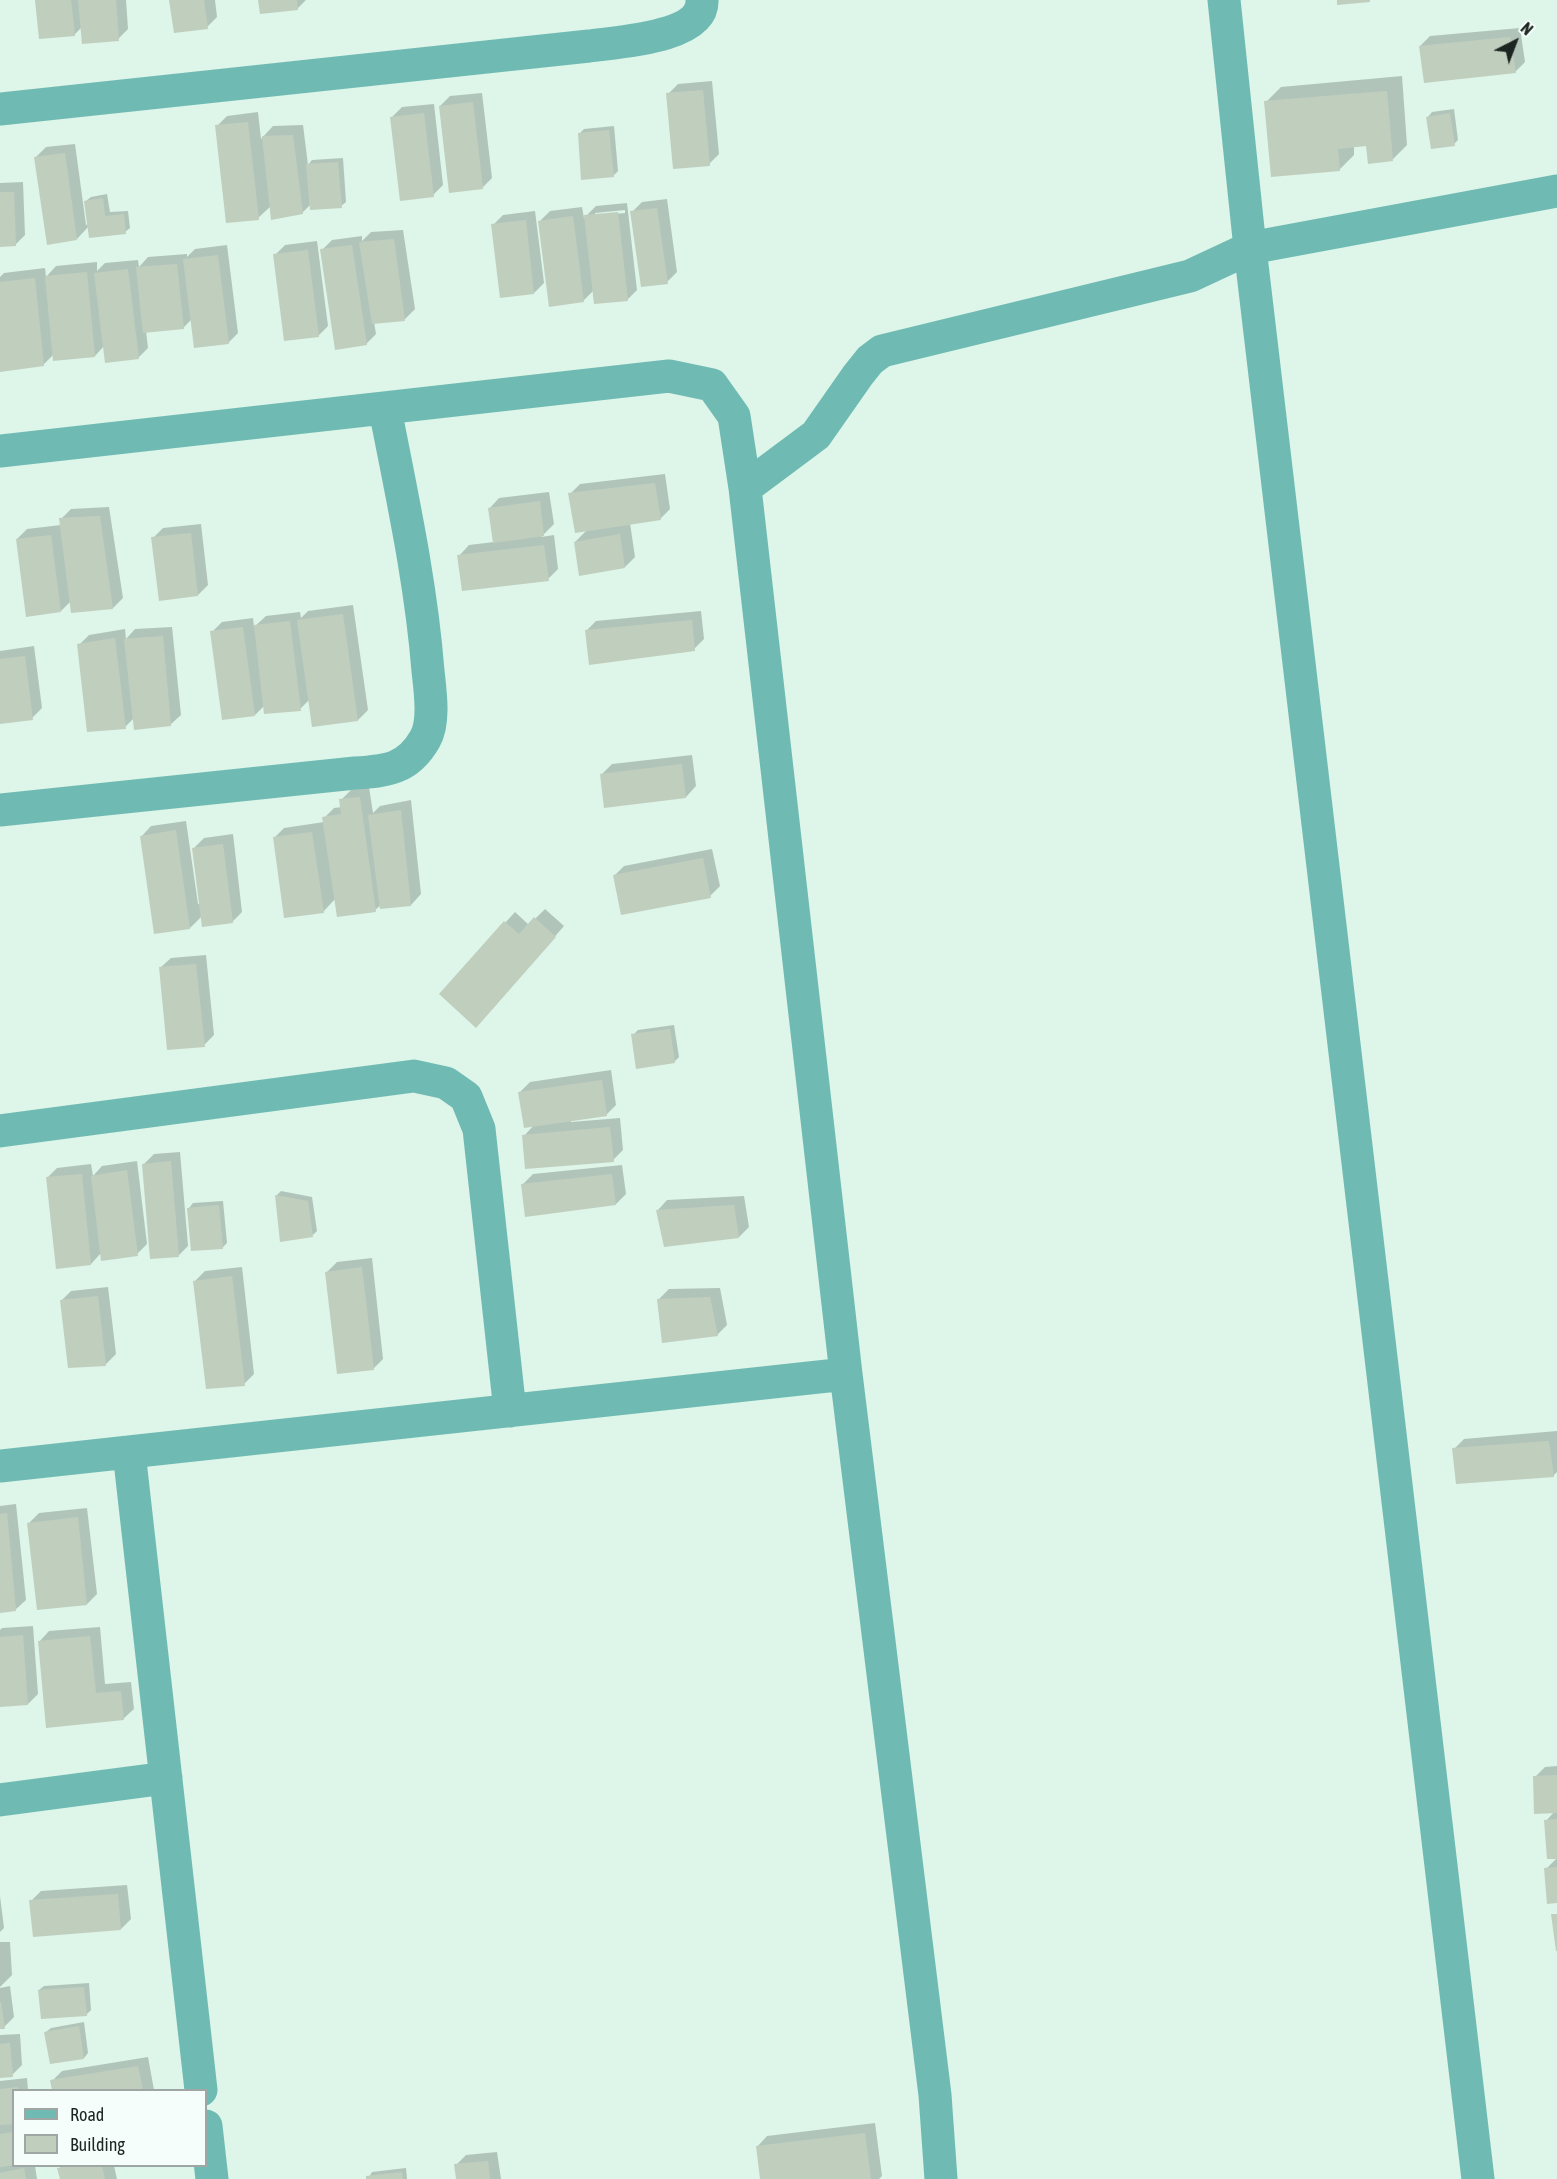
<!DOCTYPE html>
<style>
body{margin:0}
#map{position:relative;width:1557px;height:2179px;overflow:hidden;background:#def5e9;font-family:"Asap Condensed",sans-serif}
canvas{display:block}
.legend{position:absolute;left:12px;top:2089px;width:195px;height:78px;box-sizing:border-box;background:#f5fefa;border:2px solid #9ea7a3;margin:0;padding:8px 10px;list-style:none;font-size:18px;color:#1c2521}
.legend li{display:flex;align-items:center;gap:12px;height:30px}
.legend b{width:30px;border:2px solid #9ea7a3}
.north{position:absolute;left:1485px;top:12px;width:60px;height:60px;-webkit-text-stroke:4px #f5fefa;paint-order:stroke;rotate:42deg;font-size:16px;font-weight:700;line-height:24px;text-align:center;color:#1c2521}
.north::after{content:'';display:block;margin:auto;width:21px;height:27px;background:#1c2521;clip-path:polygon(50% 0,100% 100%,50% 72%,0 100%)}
</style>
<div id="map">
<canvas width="1557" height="2179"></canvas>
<ul class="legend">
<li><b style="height:8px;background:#6fbbb3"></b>Road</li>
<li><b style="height:16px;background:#c0cebe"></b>Building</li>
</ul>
<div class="north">N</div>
</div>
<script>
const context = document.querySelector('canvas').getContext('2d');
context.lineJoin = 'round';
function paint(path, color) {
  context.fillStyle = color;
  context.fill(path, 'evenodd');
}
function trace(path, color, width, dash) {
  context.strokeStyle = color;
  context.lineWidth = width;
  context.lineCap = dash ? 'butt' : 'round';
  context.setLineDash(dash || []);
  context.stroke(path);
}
const shadow = new Path2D(`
 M37,0H126L128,29L118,39L82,27L74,35Z
 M171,0H215L217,17L207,27Z
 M260,0H306L298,8Z
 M1520,28L1525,62L1515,72L1420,46L1430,36Z
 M1402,76L1407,145L1392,160L1368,145L1354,146V155L1339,170L1266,102L1281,87Z
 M712,81L719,154L709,164L668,94L678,84Z
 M482,93L492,178L482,188L440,106L450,96Z
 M434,104L443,185L433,195L392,117L402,107Z
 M1454,109L1458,140L1454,144L1428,117L1432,112Z
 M258,112L261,139L273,126L303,125L308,165L312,160L343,158L346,202L341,206L311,204L302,213L271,206L258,218L217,126L227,116Z
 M614,126L618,171L613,176L579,134L584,129Z
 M75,144L86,225L89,224L86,201L91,197L107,194L110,212L128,211L130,228L125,232L89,226L77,239L36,157L46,147Z
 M23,182L25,235L15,245H0V183Z
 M667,199L677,272L667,282L632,212L642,202Z
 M627,203L637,290L627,300L594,290L583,301L540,221L550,211L582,207L584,218L596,206ZM625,210V213L595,216V213Z
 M535,211L544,283L534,293L493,225L503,215Z
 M403,230L415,309L405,319L374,322L376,334L366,344L322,250L332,240L362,236V241L371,232Z
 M317,241L328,326L318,336L275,255L285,245Z
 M227,245L238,333L228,343L192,319L183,328L146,331L148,348L138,358L104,346L95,356L54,354L43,365L0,357V277L4,273L45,268L46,277L56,266L97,262V271L105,263L138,260L139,267L148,257L187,254V257L195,249Z
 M665,474L670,509L660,519L630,523L635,557L625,567L575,542L587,530L570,494L580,484Z
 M549,492L554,524L541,537L554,535L558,569L548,579L459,556L469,545L494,542L489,509L499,498Z
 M109,507L123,598L113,608L71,601L61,611L17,539L27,529L61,525V519L71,509Z
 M201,524L208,585L198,595L153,538L163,528Z
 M353,605L368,710L358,720L309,700L300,709L265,705L255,715L212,632L222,622L253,618L254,627L266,616L300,612L301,618L308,611Z
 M701,611L704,639L694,649L586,631L596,621Z
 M172,627L181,715L170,725L134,718L125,727L79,645L89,635L125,629L126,639L135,629Z
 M34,646L42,708L32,718L0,722V651Z
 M692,755L696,786L686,797L602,774L612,764Z
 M369,787L373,813L380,806L411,800L421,894L411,905H381L375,910L335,899L323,912L274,838L284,828L324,822V818L334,808L342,807L341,800L351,790Z
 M186,821L198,904L201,903L194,848L204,838L233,834L242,912L232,922L202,916L190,928L141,837L151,826Z
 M712,849L720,886L710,896L614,876L624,866Z
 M545,909L564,926L486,1016L441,994L515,912L529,925Z
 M206,955L214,1035L204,1045L160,968L171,958Z
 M674,1025L679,1057L674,1062L633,1035L638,1030Z
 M611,1070L616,1105L606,1115L571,1120V1122L620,1118L623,1150L613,1160L524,1136L534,1125L520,1092L530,1082Z
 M180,1152L188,1246L178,1256L144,1164L154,1154Z
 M137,1161L147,1244L137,1254L101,1253L91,1264L47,1178L57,1168L91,1164L93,1176L102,1166Z
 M622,1165L626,1194L616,1204L523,1184L533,1174Z
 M281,1191L312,1197L317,1231L313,1235L276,1196Z
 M744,1196L749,1227L739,1237L658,1210L667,1200Z
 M223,1201L227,1243L222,1248L189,1208L193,1203Z
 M372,1258L383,1359L373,1369L327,1272L337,1262Z
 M242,1267L254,1374L244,1384L195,1281L205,1271Z
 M108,1287L116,1354L106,1364L61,1301L71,1291Z
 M720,1288L727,1325L717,1335L659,1299L669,1289Z
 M1557,1431V1472L1553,1476L1454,1449L1464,1439Z
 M16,1504L26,1600L15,1610L0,1611V1506Z
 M87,1508L97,1594L87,1604L29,1523L39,1513Z
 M33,1626L38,1694L28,1704L0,1705V1630L2,1628Z
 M100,1627L105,1684L131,1682L134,1709L123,1719L39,1642L49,1631Z
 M1557,1766V1857L1546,1821L1554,1812L1535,1777L1545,1767Z
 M1557,1858V1901L1546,1869Z
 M127,1885L131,1919L121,1929L31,1901L41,1891Z
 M0,1896L4,1928L0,1932Z
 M0,1942H10L12,1975L0,1987Z
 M89,1983L91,2010L87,2014L39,1990L44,1986Z
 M10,1986L14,2017L4,2027L0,2028V1988Z
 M84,2022L88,2053L84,2058L46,2032L51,2028Z
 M20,2034L22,2065L12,2075L0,2077V2035Z
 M148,2057L154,2090H54L52,2081L62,2071Z
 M27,2078L28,2090H14V2166H35L37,2179H0V2081Z
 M875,2123L882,2176L879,2179H761L757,2147L767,2136Z
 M497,2152L501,2179H457L456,2165L466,2155Z
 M62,2166H114L117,2179H61L59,2169Z
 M406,2168L407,2179H368L372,2172Z`);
const building = new Path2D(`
 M35,0H71L75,36L39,39Z
 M78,0H116L119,41L82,44Z
 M169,0H204L208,29L174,33Z
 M258,0H297L298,10L260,14Z
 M1337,0H1370V2L1337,5Z
 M1510,37L1516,73L1424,83L1419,46Z
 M703,90L710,166L673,169L666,93Z
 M1387,91L1393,161L1368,164L1366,146L1338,149L1340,171L1271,177L1264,101Z
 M473,102L483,189L449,193L439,106Z
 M424,113L434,197L400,201L390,117Z
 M1450,113L1455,146L1431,149L1426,117Z
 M248,122L259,220L226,223L215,125Z
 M609,130L614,177L581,180L578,133Z
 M293,135L303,214L271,220L262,136Z
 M65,153L77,240L47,245L34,157Z
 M338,162L342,208L310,210L306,164Z
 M0,192H14L16,246L0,247Z
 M103,198L105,216L124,214L126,234L89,238L84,201Z
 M657,208L668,284L641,287L630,211Z
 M618,212L628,301L594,304L584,215Z
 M573,216L584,302L549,307L538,221Z
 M526,220L534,294L500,298L491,224Z
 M394,239L405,321L372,324L359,242Z
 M352,245L367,345L335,350L320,249Z
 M308,250L319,337L284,341L273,254Z
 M218,255L229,344L194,348L183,259Z
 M177,264L184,329L143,333L136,267Z
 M128,269L139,359L105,363L94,273Z
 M87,272L95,357L53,361L45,276Z
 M35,278L44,366L0,372V282Z
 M655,483L661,520L575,533L568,493Z
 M540,501L544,536L493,543L488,508Z
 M100,516L113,609L71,613L59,518Z
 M191,533L198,596L159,601L151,537Z
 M620,534L625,568L579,576L574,542Z
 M51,535L61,612L26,617L16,539Z
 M544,545L549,581L462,591L457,555Z
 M343,614L358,721L312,727L297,620Z
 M692,620L695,651L589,665L585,630Z
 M290,621L301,711L264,714L254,625Z
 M243,627L255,716L222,720L210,631Z
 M163,636L171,726L134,730L124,639Z
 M115,638L126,729L87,732L77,644Z
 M25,656L33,720L0,724V659Z
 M682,764L686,798L604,808L600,774Z
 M360,797L376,912L337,917L322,817L341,814L339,799Z
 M401,810L411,906L380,909L368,815Z
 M176,830L190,929L154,934L140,836Z
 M312,832L324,913L284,918L273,837Z
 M223,844L233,923L202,927L192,848Z
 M703,858L711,898L621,915L613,875Z
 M534,917L556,937L476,1028L439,994L504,921L519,934Z
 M196,964L205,1047L167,1050L159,967Z
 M670,1029L675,1063L636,1069L631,1034Z
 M602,1080L607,1116L524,1128L518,1092Z
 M610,1127L614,1162L525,1169L522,1135Z
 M171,1161L179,1257L150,1259L142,1164Z
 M127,1170L138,1256L101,1261L91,1176Z
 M82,1174L91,1265L56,1269L46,1177Z
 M612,1174L616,1205L525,1217L521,1184Z
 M275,1195L308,1201L313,1237L280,1242Z
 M219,1205L223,1249L191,1251L187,1208Z
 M734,1205L739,1238L664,1247L656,1210Z
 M362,1267L374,1370L337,1374L325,1272Z
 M232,1276L245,1386L206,1389L193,1281Z
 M98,1296L106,1366L68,1368L60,1300Z
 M710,1297L718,1336L662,1343L657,1299Z
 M1549,1441L1554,1477L1456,1484L1452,1448Z
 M7,1513L16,1611L0,1613V1514Z
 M78,1517L87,1605L37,1610L27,1523Z
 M23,1635L28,1705L0,1707V1637Z
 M90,1636L96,1693L121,1691L124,1720L46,1728L38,1641Z
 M1557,1775V1813L1534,1814L1533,1776Z
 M1557,1819V1859H1547L1544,1820Z
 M1557,1867V1903L1547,1904L1544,1868Z
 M118,1894L121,1930L33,1937L29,1900Z
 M1551,1914H1557V1951H1556Z
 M84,1987L87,2016L41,2019L38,1990Z
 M0,2002H1L5,2029H0Z
 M79,2026L84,2059L50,2064L44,2032Z
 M10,2043L13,2077L0,2078V2044Z
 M138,2066L143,2090H52L50,2080Z
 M18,2087V2090H14V2124L0,2125V2089Z
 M14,2132V2165L0,2167V2134Z
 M865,2133L871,2179H760L756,2146Z
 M488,2161L490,2179H456L454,2164Z
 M71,2166H102L105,2179H60L57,2168Z
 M24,2168L26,2179H0V2173Z
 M402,2172L403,2179H366V2176Z`);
const minor = new Path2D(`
 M0,109L589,46C616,42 704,38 702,0
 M0,451L669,376L712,385L734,416L745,488L846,1374L129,1452L201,2090
 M745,488L816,435L858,375L870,360L882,351L1190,276L1250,248L1224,0
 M0,810L355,773C387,771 408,769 425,739C435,722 430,690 428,671C421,582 402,496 385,409
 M0,1131L414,1076L446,1083L466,1097L479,1129L510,1411
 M846,1374L935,2095L941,2179
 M0,1466L129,1452
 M0,1800L166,1778
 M206,2126L212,2179
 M1478,2179L1250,248L1557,191`);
paint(shadow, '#0003');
paint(building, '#c0cebe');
trace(minor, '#6fbbb3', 33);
</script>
